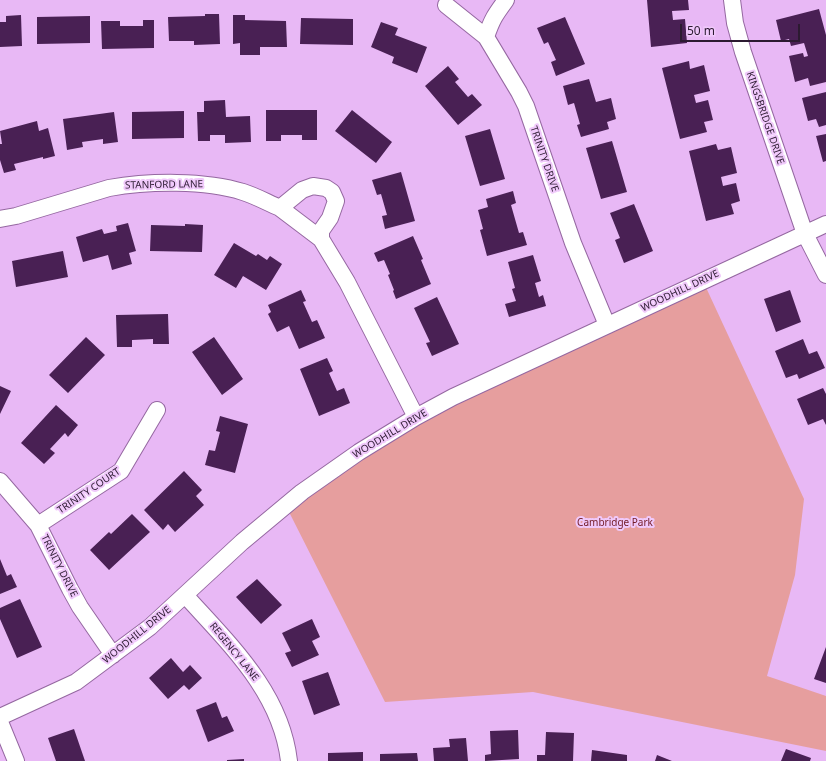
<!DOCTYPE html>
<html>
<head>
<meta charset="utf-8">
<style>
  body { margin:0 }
  #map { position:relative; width:826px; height:761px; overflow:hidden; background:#e8b8f5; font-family:"Noto Sans",sans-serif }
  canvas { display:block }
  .scale { position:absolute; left:680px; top:24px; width:120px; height:18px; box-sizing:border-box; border:2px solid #2c1a31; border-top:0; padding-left:5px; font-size:12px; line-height:14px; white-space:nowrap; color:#2c1a31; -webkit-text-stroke:3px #f0c9fb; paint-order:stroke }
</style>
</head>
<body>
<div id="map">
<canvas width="826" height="761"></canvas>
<div class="scale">50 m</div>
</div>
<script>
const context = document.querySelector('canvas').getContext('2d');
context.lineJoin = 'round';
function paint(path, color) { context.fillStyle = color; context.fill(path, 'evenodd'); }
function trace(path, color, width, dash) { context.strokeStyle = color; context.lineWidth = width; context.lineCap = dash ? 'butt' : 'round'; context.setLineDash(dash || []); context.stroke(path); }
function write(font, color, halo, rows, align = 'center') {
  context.font = font + ' "Noto Sans",sans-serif'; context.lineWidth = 4; context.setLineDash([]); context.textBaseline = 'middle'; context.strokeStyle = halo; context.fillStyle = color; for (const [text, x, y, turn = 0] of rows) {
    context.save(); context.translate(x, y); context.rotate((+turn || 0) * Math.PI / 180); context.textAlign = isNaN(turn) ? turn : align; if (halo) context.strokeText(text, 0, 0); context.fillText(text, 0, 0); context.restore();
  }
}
paint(new Path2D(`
  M703,281L804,499L795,575L767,676L826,696V751L533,692L385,702L286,506L359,452Z`), '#e69e9e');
paint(new Path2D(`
  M647,0H688L689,10L672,11L673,20L685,19L687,43L651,47Z
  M819,9L826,35V82L810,86L808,78L795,82L789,56L803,53L804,57L808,56L804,43L791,46L789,39L781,41L776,20Z
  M205,14H219L220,44L194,45V41H169L168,17L205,16Z
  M21,15L22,46L0,47V22H6V16Z
  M233,15H245V20L286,21L287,47H260V55H240V43L233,44Z
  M90,16V43L37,44V17Z
  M565,17L585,64L556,76L551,62L556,60L548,42L544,44L537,28Z
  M301,18L353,19V45L300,44Z
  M143,20H154V48L102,49L101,21H120V26H143Z
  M381,22L398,28L395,35L427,47L417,73L392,63L394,57L371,47Z
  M689,61L690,69L704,65L710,91L694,95L696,103L708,100L713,120L704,122L707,132L680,139L662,68Z
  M448,66L459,79L455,82L468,97L472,94L482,105L458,125L425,86Z
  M589,79L596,102L611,98L616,119L607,122L609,129L581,137L577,125L580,124L574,103L568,105L563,86Z
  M826,92V125L819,127L816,119L808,121L802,98Z
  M225,100L226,117L250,116L251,142L225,143V135H210V141H198L197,112H204V101Z
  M266,110H317V140H302V135H281V141H266Z
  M352,110L392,142L376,163L335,131Z
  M184,111V138L132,139V112Z
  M114,112L118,142L103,144V139L82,142L83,147L67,150L63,119Z
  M37,121L39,131L48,128L55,156L43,159V157L14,164L16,170L4,173L0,160V144H2L0,131Z
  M490,129L505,179L480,186L465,136Z
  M826,134V161L823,162L816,136Z
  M612,141L627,192L601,199L586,148Z
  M716,144L718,150L731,147L737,173L721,177L723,186L736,183L740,201L731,204L734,214L706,221L689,151Z
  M401,172L415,221L385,229L382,216L387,215L381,194L377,195L372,180Z
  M513,191L516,203L511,205L519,233L523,232L527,245L487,256L480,230L483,229L478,210L488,207L486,199Z
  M634,204L653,251L624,263L615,240L620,238L610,213Z
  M128,223L136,251L129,253L132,264L112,270L108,255L83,262L76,237L102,229L104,234L117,231L116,226Z
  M185,224L203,225L202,252L150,251L151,225L185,226Z
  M413,236L423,259L421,260L431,284L396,299L393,291L394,290L388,275L390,274L384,260L378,262L374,253Z
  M234,243L256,256L258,254L267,260L270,256L282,264L266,290L243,276L236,288L214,275Z
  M63,251L68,277L16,287L12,261Z
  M533,255L541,281L535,283L539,297L543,295L546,306L509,317L505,304L516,301L512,289L515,288L508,262Z
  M301,290L306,301L303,302L312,322L317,320L325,338L299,349L289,326L277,332L268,314L271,312L268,305Z
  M790,290L801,322L776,332L764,299Z
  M437,297L459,344L432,356L426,343L430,342L414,308Z
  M168,314L169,344H153V339L132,340V347H117L116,315Z
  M86,337L105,355L68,393L49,375Z
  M214,337L243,379L222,395L192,352Z
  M803,339L809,354L817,351L825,368L799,379L797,374L786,378L775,351Z
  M327,358L333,371L329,373L337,391L344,388L350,403L319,416L300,369Z
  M0,386L11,391L0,414Z
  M823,388L826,394V425L823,419L808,425L797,399Z
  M56,405L78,425L68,437L65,433L50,449L55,453L44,464L21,443Z
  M220,416L248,424L235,473L205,465L209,450L215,451L220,432L216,431Z
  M184,471L202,490L196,496L204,505L175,532L168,524L163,530L144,510Z
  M132,514L150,532L109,570L90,550L109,532L111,534Z
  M0,559L7,576L11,574L17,587L0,594Z
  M257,579L282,605L261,624L236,597Z
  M20,599L42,647L17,658L0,619V608Z
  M312,619L320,637L312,641L319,655L292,667L285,653L291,651L282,633Z
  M826,647V683L814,679Z
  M171,658L183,672L190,665L202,678L189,690L184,685L168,699L149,678Z
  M328,672L340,705L314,715L302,681Z
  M216,702L222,718L227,716L234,731L208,742L196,710Z
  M74,729L85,761H56L48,738Z
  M518,730L519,759L485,761V755L491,754L490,731Z
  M546,732L574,733L573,761H537V755H545Z
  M466,738L468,761H434L433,748L450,747L449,739Z
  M786,749L811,758L810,761H781Z
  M592,750L627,755V761H591Z
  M363,752V761H328V753Z
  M417,753L418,761H380V754Z
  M657,755L672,761H655Z
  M244,759V761H227V760Z`), '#492054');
const minor = new Path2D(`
  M506,0C495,15 492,19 486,37L519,92L526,106L573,243L607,325
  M732,0L735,23L743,52L805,234L826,275
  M446,5L486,37
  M280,208L321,239
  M0,219L16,216L109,188C149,181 205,180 243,192C256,196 268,203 280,208L302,190L313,186L326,188L332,192L336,201L330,218L321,231V239L347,282L416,417
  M0,481L38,525L70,589L80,607L113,655
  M38,525L121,471L157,410
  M185,595C229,644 281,692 289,761
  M0,717L76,682L150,627L242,542L302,492L359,452L416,417L453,397L826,224
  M0,722L16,761`);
trace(minor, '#9568a1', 18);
trace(minor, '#fff', 16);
write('10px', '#2c1a31', '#f0c9fb', [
  ["KINGSBRIDGE DRIVE",765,118,71],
  ["TRINITY DRIVE",544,159,71],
  ["STANFORD LANE",164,185,-1],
  ["WOODHILL DRIVE",680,291,-25],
  ["WOODHILL DRIVE",390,434,-31],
  ["TRINITY COURT",89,491,-34],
  ["TRINITY DRIVE",59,566,63],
  ["WOODHILL DRIVE",137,635,-39],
  ["REGENCY LANE",234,652,51]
]);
write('10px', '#711924', '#f0c9fb', [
  ["Cambridge Park",615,523]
]);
</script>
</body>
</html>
